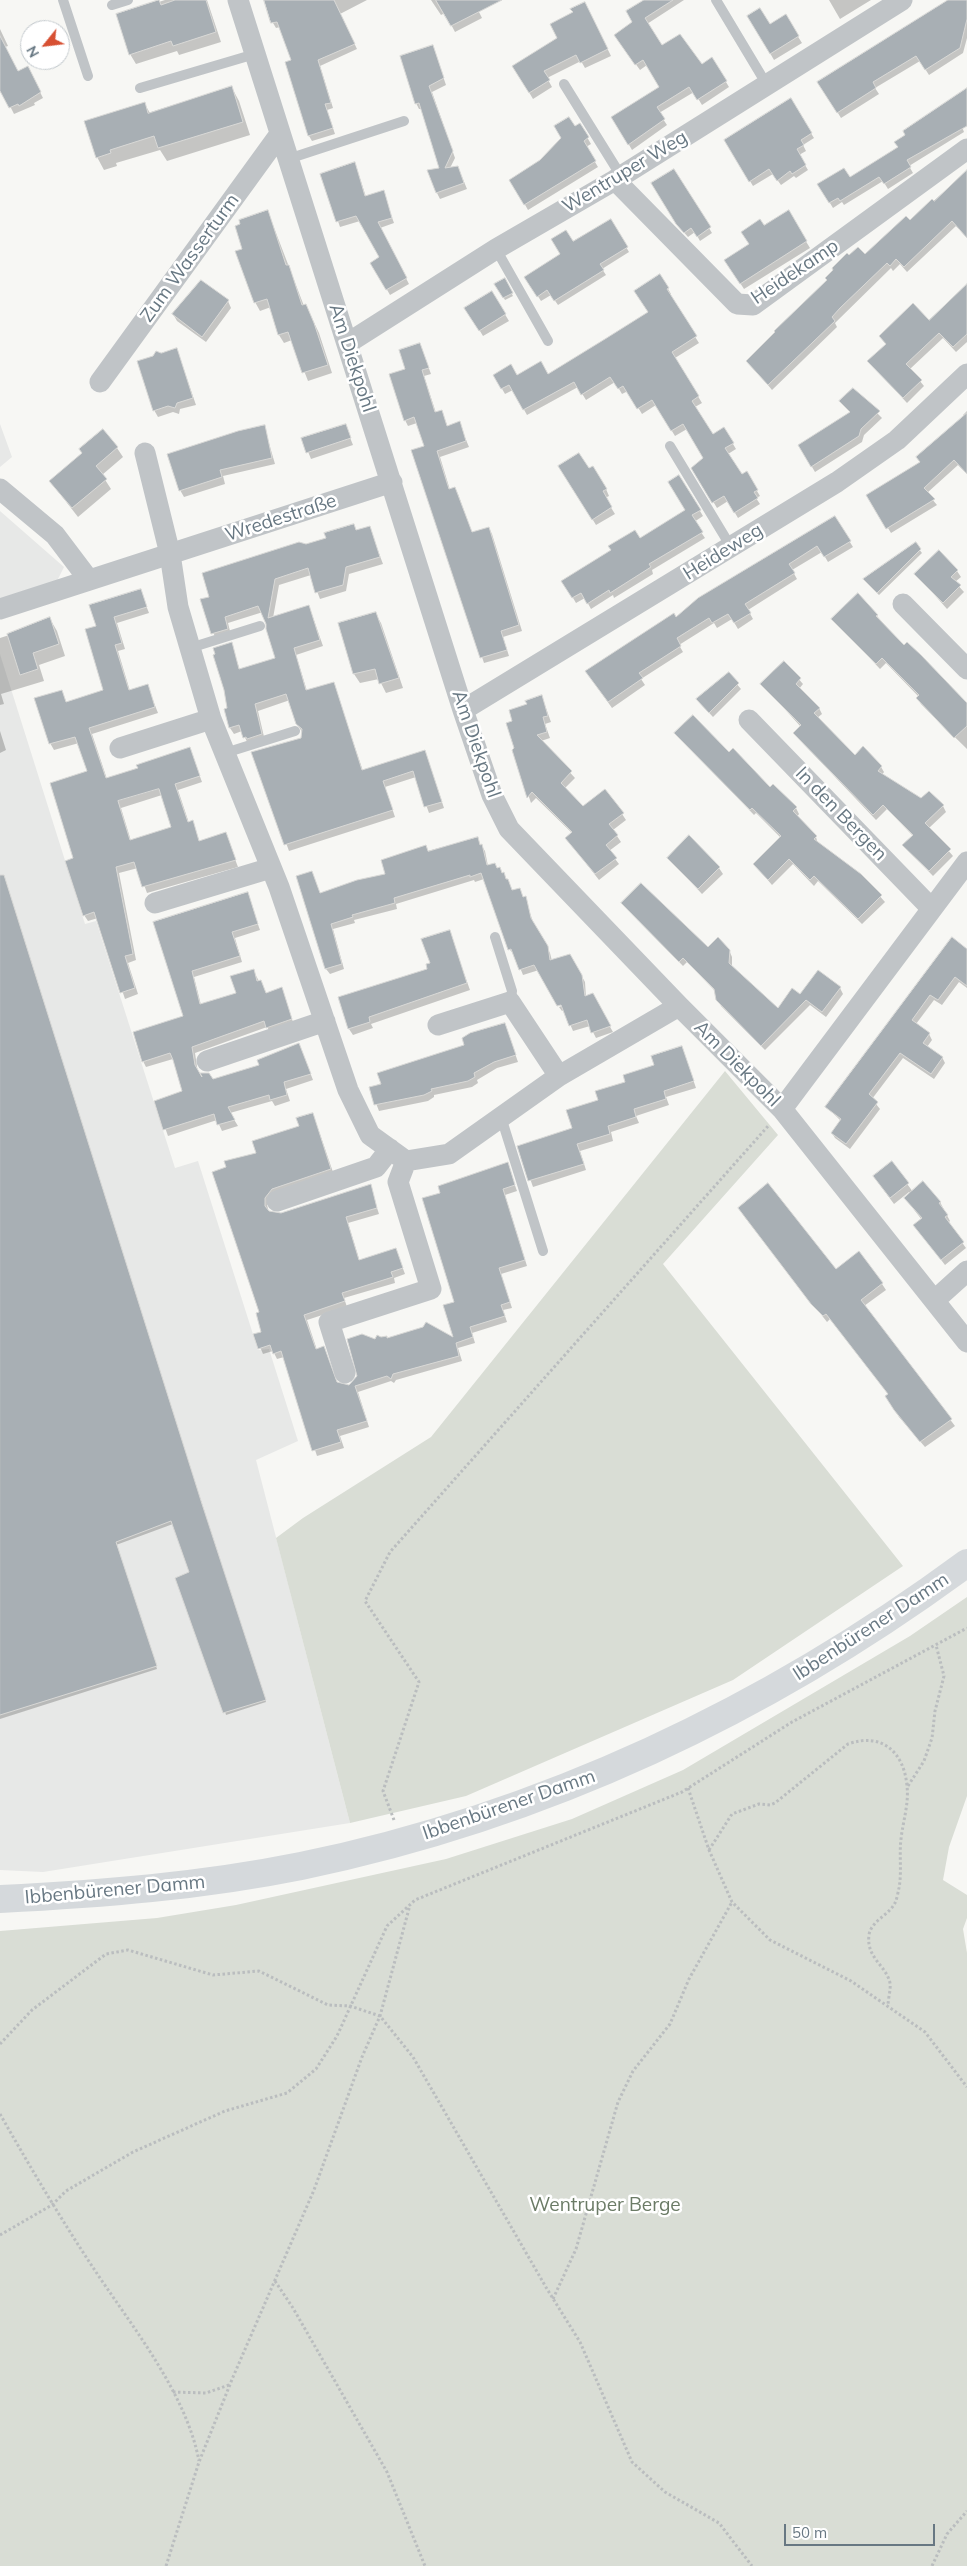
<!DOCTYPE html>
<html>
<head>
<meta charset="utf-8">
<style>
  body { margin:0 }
  #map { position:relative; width:967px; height:2566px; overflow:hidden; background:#f7f7f4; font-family:Mulish,sans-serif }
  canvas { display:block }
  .north { position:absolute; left:20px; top:20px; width:50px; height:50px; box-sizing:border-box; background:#fff; border:1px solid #c3c9cd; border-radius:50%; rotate:241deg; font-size:14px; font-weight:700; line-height:20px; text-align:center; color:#687883 }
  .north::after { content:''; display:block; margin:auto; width:18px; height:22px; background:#d75033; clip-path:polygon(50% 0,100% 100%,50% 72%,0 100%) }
  .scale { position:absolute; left:784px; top:2524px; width:151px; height:22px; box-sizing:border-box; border:2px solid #687883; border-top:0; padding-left:6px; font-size:15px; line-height:18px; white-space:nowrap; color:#687883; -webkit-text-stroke:4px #fff; paint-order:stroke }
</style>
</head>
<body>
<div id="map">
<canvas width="967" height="2566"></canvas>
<div class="north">N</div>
<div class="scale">50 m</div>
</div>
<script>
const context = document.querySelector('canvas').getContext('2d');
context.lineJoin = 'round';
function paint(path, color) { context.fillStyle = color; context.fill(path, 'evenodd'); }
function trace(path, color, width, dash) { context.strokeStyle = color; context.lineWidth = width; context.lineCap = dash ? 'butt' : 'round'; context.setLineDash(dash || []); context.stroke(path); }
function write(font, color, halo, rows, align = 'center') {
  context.font = font + ' Mulish,sans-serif'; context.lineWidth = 5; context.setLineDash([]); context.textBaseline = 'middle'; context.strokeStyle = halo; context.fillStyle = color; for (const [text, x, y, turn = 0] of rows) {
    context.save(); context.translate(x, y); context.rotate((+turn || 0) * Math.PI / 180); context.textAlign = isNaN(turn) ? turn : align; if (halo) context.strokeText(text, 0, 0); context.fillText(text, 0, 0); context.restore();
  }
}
paint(new Path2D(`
  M0,424L12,457L0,467Z
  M0,511L64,567L55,585L0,602Z
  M0,654L85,924L96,921L175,1168L198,1161L258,1350L269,1349L298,1441L256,1460L350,1823L43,1872L0,1870Z`), '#e7e8e7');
paint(new Path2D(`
  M725,1071L778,1135L663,1264L903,1566L733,1680L466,1796L350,1823L276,1538L303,1518L431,1437Z
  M967,1597V1796L949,1847L943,1880L967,1895V1918L963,1929L967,1953V2566H0V1931L157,1918L236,1905L446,1859L572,1819L683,1770L910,1636Z`), '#d9ddd5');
paint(new Path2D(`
  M165,0H207L221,42L179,55L177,51L136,64L130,54L118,15Z
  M266,0H367L340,14L357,49L320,66L333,108L327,110L335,134L312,141L309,136L287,63L293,61L280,27L276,28L273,23Z
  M431,0H473L482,18L455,32L445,13L441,15Z
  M646,0H684L647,24L661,47L702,65L712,59L729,87L702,105L694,92L659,113L667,125L632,150L613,117L660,87L647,65L640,70L619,41L634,22Z
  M829,0H871L840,19Z
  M951,0H967V38L963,53L929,75L920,61L875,88L879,94L841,118L819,82Z
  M588,9L611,56L585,68L581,61L547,78L552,87L533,99L514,67L559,39Z
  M785,16L802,43L774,60L749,17L770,26Z
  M0,29L8,46L5,47L18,72L31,74L43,98L34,103L35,105L14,114L0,86Z
  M433,47L446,85L432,92L455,158L450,168L458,167L467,189L440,199L437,193L441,169L422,109H419L416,103Z
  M232,88L239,101L250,135L167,161L160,150L116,163L117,166L104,170L97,157L144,103L150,113Z
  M967,90V124L962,127L964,132L909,166L913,173L888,189L883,181L844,205L842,202L833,208L819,185L849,178L899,148L907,136Z
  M790,100L814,138L803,145L806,151L799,155L808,170L796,178L794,176L781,185L773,174L753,186L725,140Z
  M580,125L591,144L586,147L598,167L528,210L511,180L541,161Z
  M357,169L366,197L383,192L394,223L380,228L409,284L390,295L372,263L381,258L360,221L340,227L322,174Z
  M674,171L712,233L700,241L695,232L688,237L681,229L652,184Z
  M962,176L967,181V238L956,226L907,272L900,264L893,271L891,268L835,323L837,327L772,390L748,361L849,257L865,256L910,222Z
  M268,212L304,306L310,314L319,333L332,373L308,381L292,340L284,343L279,335L271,307L260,311L255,302L244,249Z
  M788,212L810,248L744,289L729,266L764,227Z
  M611,221L629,252L602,269L606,275L558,305L551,295L541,301L526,278L562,255L573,243Z
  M660,275L671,294L669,296L699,343L675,358L702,403L695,407L713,435L724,429L736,449L728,454L741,476L746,473L760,496L756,498L760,504L738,518L728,501L717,508L693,468L705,458L687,429L675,436L656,405L642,414L628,391L622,394L615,382L586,400L578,387L527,415L513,390L505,394L494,375H548L649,313Z
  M504,280L513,296L505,300L496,284Z
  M967,286V342L956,352L943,338L910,369L924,386L907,403L869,362L886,345L880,336L929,322Z
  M492,293L509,321L483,336L466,308Z
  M186,298L228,301L231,308L206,342L177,321L173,314Z
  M420,344L431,374L424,376L436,413L441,411L448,427L459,423L469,447L440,457L450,490L455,488L458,494L472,533L489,528L492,534L522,631L503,637L509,656L484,663L413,451L426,447L417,423L408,426L405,420L407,370Z
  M177,350L196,405L180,409L179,414L173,412L158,417L154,410L161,355Z
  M853,389L882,418L864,435L862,442L815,472L799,445L851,413L841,401Z
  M967,411V474L958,465L927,493L937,505L891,533L868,495L921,463L964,418L963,415Z
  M345,425L353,445L311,459L303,439Z
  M264,426L275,464L223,476L225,484L184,497L180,490Z
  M117,448L123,457L102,475L111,489L78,517L50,481Z
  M560,466L606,489L609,496L605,498L615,514L596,525Z
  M679,476L703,516L694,522L705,538L652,570L653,574L614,598L613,595L591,609L585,598L576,603L563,581L640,539L686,510Z
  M835,518L853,547L828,562L822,552L792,570L797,579L748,610L753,619L738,629L732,619L717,628L714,623L679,645L683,652L641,679L645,685L612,708L590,677L676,619Z
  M369,527L383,564L349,574L346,591L320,599L311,575L279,585L273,618L309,606L323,646L296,655L307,691L333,683L363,771L425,751L444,808L429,813L416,777L385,787L395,817L289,851L253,753L302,739V732L297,724L290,700L258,711L265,741L248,744L242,731L234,734L230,728L229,709L231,644L240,670L277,658L268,623L263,612L228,623L231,635L216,640L202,600L306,546Z
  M915,544L922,553L879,595L866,582Z
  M957,571L961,577L955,582L964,592L947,609L916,574Z
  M140,590L149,613L117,623L125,649L118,651L130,691L147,685L158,713L92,734L107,779L190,749L202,782L178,790L189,823L192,822L200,842L225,833L238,867L147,893L138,868L119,873L136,960L128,963L138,994L125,999L98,918L88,921L84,915L75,859L88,772L79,743L54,750L50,743L61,691L67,703L104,691L97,627ZM162,795L173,828L131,841L121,808Z
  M375,613L381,623L403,688L386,693L379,679L360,683L354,674Z
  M877,616L904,647L967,704V749L921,704L918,698L919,697L886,663L880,669L833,619Z
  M50,619L57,631L65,656L39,665L44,681L1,694L4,704L0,705V638L31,628Z
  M784,662L803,684L799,689L819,708L822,714L817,718L855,756L881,767L884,772L882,775L922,800L943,806L946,812L929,828L953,856L933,876L903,845L913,836L887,809L876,820L798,738L795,733L801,727L762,684Z
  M728,674L741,689L713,717L697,700Z
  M542,697L551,722L545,724L550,738L541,741L575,778L565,788L583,808L622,814L626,820L613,830L621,842L609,851L619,864L599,880L571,844L573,834L536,798L531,803L513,750L516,749L514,721L528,705Z
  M0,731L6,750L0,753Z
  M676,734L729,754L770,789L773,786L796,808L799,814L797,817L816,837L818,844L861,875L885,902L862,924L818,881L814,886L793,864L772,885L754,864L781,838L756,813L754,815Z
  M477,839L485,851L488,866L504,874L513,891L525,898L534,925L550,953L552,961L570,955L585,982L586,997L592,995L613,1032L596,1038L590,1026L573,1031L564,1010L562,1011L559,1007L568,1004L539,970L523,975L515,955L510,950L484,879L475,882L474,880L396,904L397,909L354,920L355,923L333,929L344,969L330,974L326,969L312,872L320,894L386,875L426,847L429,852Z
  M668,858L719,868L723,874L702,894Z
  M0,878L266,1702L226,1715L191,1573L173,1524L116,1545L157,1669L0,1719Z
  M247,894L260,930L235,938L242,962L194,977L201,1005L237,994L253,970L266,994L282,989L294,1025L271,1033L267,1027L195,1053L198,1073L203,1082L212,1081L261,1066L299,1044L313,1080L286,1089L290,1101L275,1106L272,1101L230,1113L238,1126L222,1131L217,1120L168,1136L156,1102L183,1092L173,1059L146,1067L143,1061L184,1017L155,923Z
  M622,903L708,949L729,950L732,957V967L778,1010L800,996L840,988L843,994L826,1017L810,1005L765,1050L721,1006L716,992L687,962L683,966Z
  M449,932L470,990L371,1024L373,1028L353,1035L349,1029L429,969Z
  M967,950V988L959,982L942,1005L934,1000L916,1024L929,1034L932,1040L927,1047L942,1057L945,1063L934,1079L903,1058L872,1099L880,1109L850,1149L835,1138L832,1133L841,1121L827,1107Z
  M505,1025L518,1062L497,1068L477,1080L478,1083L472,1087L434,1095V1097L428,1101L379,1111L370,1088L465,1046Z
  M682,1047L696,1088L666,1097L669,1105L636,1116L639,1123L611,1132L613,1141L580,1151L586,1170L533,1187L519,1147L574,1129L599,1101Z
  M313,1114L334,1175L276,1195L267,1205L269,1212L281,1214L370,1186L379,1214L348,1223L360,1262L396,1250L405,1274L394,1278L395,1283L344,1298L347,1307L307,1320L317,1350L335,1380L342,1387L355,1383L376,1341L455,1340L456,1302L442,1193L507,1163L517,1191L505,1195L527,1266L501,1274L512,1308L503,1310L507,1322L472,1333L475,1343L458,1348L462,1361L396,1380L394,1383L391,1381L358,1392L369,1427L340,1436L344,1448L317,1456L284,1357L277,1359L273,1351L263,1354L255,1335L263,1332L260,1313L228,1168L258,1154L300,1127Z
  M892,1163L913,1192L940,1202L950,1221L948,1223L966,1248L945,1265L915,1226L922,1220L905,1198L910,1194L909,1192L894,1204L874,1177Z
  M743,1215L835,1271L882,1284L886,1290L864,1306L955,1426L925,1447L899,1417L886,1397L889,1395L830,1319L827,1322Z`), '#0003');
const building = new Path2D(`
  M159,0L161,5L175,0H206L216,32L173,46L171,41L129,55L116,14Z
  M264,0H334L355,44L318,60L331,103L325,104L333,128L308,136L285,62L291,60L277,22L271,23Z
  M436,0H502L451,26Z
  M644,0H673L645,18L662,45L680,34L702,64L712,57L727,81L697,100L689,87L657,107L665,119L628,145L611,117L659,87L643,60L635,65L614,35L632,22L626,11Z
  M948,0H967V19L960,48L925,70L916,56L873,82L876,88L837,113L817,82Z
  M585,2L608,49L580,63L576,55L544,71L550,80L529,93L512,66L557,38L550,24L573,12L570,9Z
  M760,8L770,24L786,14L799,36L770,54L747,16Z
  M0,36L18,71L28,66L41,92L19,106L18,104L9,108L0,91Z
  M433,45L444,78L429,86L453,151L445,168L458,166L464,183L436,193L427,170L439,168L419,103L415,104L400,56Z
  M232,86L243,122L158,148L154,136L110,150L111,153L96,158L84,121L145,102L148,113Z
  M967,88V126L907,160L911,167L884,184L879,177L840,201L838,198L829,203L817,184L844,168L850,177L898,147L894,142L905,135L903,131Z
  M791,98L812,133L801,140L804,145L797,149L806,165L792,174L790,171L777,181L769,169L749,182L724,140Z
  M569,117L575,126L580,123L589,137L584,141L596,161L524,205L509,180L540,160L561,138L554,126Z
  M355,162L365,196L384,190L392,218L378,222L407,278L386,290L370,263L379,257L356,216L336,222L320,174Z
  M674,169L711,227L697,237L691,228L684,233L676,224L651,183Z
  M967,170V238L952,221L904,267L896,259L890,266L887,263L840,308L832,317L835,321L768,385L746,361L775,332L774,331L827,280L825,278L833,270L832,268L847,253L849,255L858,247L865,254L906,216L910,220L932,199L934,201Z
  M268,210L286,265H289L302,305L306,304L314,323L328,365L302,373L288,332L278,335L267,299L254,303L235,251L242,249L235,226L240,224L239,220Z
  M789,210L807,241L740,284L724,260L749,244L741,232L760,219L764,225Z
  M611,219L628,247L600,264L604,270L554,301L547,290L537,297L524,277L560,254L551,239L566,230L573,241Z
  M660,274L669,288L667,289L697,336L672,352L699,396L692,401L713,434L724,427L734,443L725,448L742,474L747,471L758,490L754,492L758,498L734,513L724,496L712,503L691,468L703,458L683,424L671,431L652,400L637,409L623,386L618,389L610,377L581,395L574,382L523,410L509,385L501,389L493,375L511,364L517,375L541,361L548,374L605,339L648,312L634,291Z
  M505,278L513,293L503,298L494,284Z
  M201,280L229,300L202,337L172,314Z
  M967,284V334L953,347L939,333L906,364L922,380L903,398L867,361L886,344L879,336L913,303L929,320Z
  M492,291L506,314L479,331L464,308Z
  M420,343L429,368L422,370L435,412L442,410L447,426L460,421L466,441L437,451L449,489L455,487L472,532L489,527L519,625L501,631L507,650L480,658L411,450L424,446L414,417L404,421L389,374L405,369L399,350Z
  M177,348L193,398L177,403L175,408L168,406L153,411L137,361L153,356L156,351L161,353Z
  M853,388L880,411L861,429L859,436L811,467L798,445L850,412L839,401Z
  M967,413V474L954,460L924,488L935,499L886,529L866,495L920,462L916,457Z
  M346,424L351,438L306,453L301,438Z
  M265,425L272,458L220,470L222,477L179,491L167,454L238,431Z
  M103,429L118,447L96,466L107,479L72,508L49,481L82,453L79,449Z
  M579,453L589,468L593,466L607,489L603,491L612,507L592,520L558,466Z
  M679,475L701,510L692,515L703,532L649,564L651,567L610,593L609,590L587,604L581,593L572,598L561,581L611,550L608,546L635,530L640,538L685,510L668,482Z
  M835,516L851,541L824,557L817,546L789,564L795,573L745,604L751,613L734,623L728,614L712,623L709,618L677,638L681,646L639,673L643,678L608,702L585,671L674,613L676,617L698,598Z
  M354,524L356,530L370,526L380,557L346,567L343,585L315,593L308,568L275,579L268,618L309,605L320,640L294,648L306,690L334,682L362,770L425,750L442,802L424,807L413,771L383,781L393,810L284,845L251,752L301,738L302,729L296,724L286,694L255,704L262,734L247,739L246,737L243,738L239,725L229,728L224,709L227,708L224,690L213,655L215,654L213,648L232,642L239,669L275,658L266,629V624L258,606L225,617L228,629L211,634L200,599L209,597L202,573L299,542L306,544L326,538L324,533Z
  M916,542L921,549L877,593L863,579Z
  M939,550L958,570L951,577L961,585L943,603L914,574Z
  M141,589L147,607L114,617L122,643L115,645L129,690L148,684L155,707L89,728L106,778L138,768L136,765L190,747L200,776L175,784L188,822L193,820L199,841L226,832L236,860L142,887L134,862L116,867L133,954L125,956L135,988L120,993L94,912L83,916L65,861L73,858L50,783L87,771L75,737L49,744L34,698L62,690L66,702L103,690L85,629L96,626L89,605ZM159,789L171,827L130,840L118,801Z
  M858,593L878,615L876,616L904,645L907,642L921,655L967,703V726L954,738L916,698L919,695L882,658L876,664L831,619Z
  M376,612L399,678L379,684L375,669L353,674L338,623Z
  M50,617L59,644L33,653L38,669L20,675L7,634Z
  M784,661L801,678L796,684L820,708L814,713L855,755L863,746L882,766L878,771L921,798L929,791L944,805L925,823L951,849L929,871L902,845L913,835L883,805L873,815L793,733L801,725L760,684Z
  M729,672L739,683L709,713L696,699Z
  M542,695L548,716L543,717L547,732L537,735L572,771L561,783L583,806L605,789L624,813L609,824L618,835L606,845L617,858L595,874L565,838L572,832L532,792L527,798L512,750L514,748L506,723L512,721L509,710L527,704L525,701Z
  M693,715L729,752L733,748L770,787L773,784L797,807L793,811L817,836L814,839L861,874L882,895L858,919L814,876L810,880L789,859L768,880L753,864L781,836L752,808L750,810L674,733Z
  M689,835L720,867L698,889L667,858Z
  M478,837L480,845L482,844L487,865L495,863L497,868L500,867L502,873L504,872L506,879H508L512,890L520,888L523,897L526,896L531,918L548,946L550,960L570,954L582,975L585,996L593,993L611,1026L591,1033L587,1020L569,1026L561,1005L557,1006L534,965L519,970L511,949L508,950L481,873L470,877V875L394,898L395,903L352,915L353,917L331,924L342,964L325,969L296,876L312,871L320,893L357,880L385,874L381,860L426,845L428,851Z
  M0,875H4L202,1504L266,1700L223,1713L175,1578L189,1572L171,1521L116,1542L157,1666L0,1715Z
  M641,883L708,947L718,937L730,950L729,963L778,1008L792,988L800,994L818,970L841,987L822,1012L806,1000L761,1046L716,1000L714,989L683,958L679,962L621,903Z
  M248,892L258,924L232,932L240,956L192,971L200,1004L236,993L230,976L254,969L257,981L261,980L266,993L282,987L292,1019L266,1028L264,1021L192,1047L195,1065L202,1077L200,1073H209L213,1079L259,1065L257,1060L299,1043L311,1074L284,1082L287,1095L270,1100L269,1095L228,1107L235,1120L217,1125L214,1114L163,1130L154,1101L182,1091L173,1060L170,1053L142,1062L133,1032L183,1016L153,922Z
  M450,930L467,983L369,1017L370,1022L348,1029L338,997L427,969L426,964L430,963L421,939Z
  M952,937L967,949V986L955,977L938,1000L930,995L912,1020L930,1033L923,1043L943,1057L931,1074L900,1053L869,1094L878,1102L846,1144L831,1133L841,1119L825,1107Z
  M505,1023L516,1055L494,1062L474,1073L475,1077L468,1081L431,1089L432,1091L424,1095L374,1105L369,1087L381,1084L377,1073L464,1045L462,1038L470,1033Z
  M682,1046L694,1081L664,1091L666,1099L634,1109L636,1117L608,1126L610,1134L577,1144L584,1164L528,1181L517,1146L572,1128L566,1110L598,1100L595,1091L625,1082L623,1075L654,1065L651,1056Z
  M313,1113L331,1169L272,1189L265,1198V1206L269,1211L281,1213L371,1184L377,1208L346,1217L359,1260L396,1248L403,1268L391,1272L393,1277L342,1293L345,1301L304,1315L316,1349L324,1346L337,1382L349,1385L357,1376L347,1339L362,1334L375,1339L377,1335L381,1337L387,1336V1338L423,1327L426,1322L453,1337L443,1305L454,1302L422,1198L440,1193L438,1186L508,1162L515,1185L503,1189L525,1260L499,1268L510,1302L501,1305L505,1316L470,1327L473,1337L456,1343L459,1356L393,1374L391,1379L387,1376L355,1386L367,1421L337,1430L341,1442L312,1451L281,1351L273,1354L270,1345L258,1349L253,1334L261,1332L256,1313L259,1312L212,1172L226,1167L224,1161L256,1153L252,1141L299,1126L296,1118Z
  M892,1161L909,1183L890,1198L873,1176Z
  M923,1181L941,1202L939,1203L948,1215L945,1217L964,1242L941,1260L913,1225L922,1218L904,1198Z
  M768,1183L836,1269L859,1251L883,1283L861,1300L952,1419L920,1442L894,1410L885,1396L888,1394L826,1314L823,1316L811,1304L738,1208Z`);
paint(building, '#a8afb4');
trace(building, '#d8d8d6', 1);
trace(new Path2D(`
  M908,1786L924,1761L932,1738L935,1711L944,1676L936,1645
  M688,1788L709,1850L732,1902L770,1940L851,1981L925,2032L967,2087
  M394,1820L383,1791L419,1682L365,1601L390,1552L769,1125
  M709,1850L732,1814L759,1804L770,1805L775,1803L848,1744C882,1732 904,1752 907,1786C909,1804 903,1821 901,1839C899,1855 902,1872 899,1888C898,1892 897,1899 895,1903C889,1915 871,1921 869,1935C866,1958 886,1965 890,1983C891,1989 888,1999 888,2006
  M0,2044L32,2010L106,1954L128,1950L213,1975L259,1971L328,2005L350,2006L380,2016L413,2057L547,2289L580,2342L632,2462L665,2492L719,2523L752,2566
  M0,2114C29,2165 59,2216 92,2266C130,2324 186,2392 199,2461
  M0,2235L52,2205L66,2191L133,2152L225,2111L287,2093L316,2069L337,2036L387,1926L415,1900L682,1792L792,1722L967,1628
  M275,2281L293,2308L387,2472L425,2566
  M553,2299L576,2249L618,2102L633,2071L670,2024L689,1979L732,1902
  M173,2392L206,2393L229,2385
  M166,2566L199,2462L233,2377L314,2190L362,2057L380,2016L410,1905
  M932,2566L947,2534L967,2511`), '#babdbf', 3, [2.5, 2.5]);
trace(new Path2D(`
  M63,0L88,76
  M716,0L767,85
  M112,5L128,0
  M564,84L621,176
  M140,88L255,54
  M288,159L404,121
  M496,249L548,341
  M670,446L731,547
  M190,648L260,626
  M225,753L295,731
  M495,937L512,991L510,1002
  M501,1117L543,1251`), '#c0c4c7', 10);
trace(new Path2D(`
  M238,0L463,710L492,795L509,829L679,1006L782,1109L967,1342
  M615,180L737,304L753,305L967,149
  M348,343L496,249L615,180L902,0
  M100,382L280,134
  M145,453L170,554L178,607L211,719L279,887L348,1090L370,1135L406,1161L449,1154L559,1076L679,1006
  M0,489L55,535L89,580
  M903,604L967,669
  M0,609L392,482
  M463,710L837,482L897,440L967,374
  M749,720L932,909
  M120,748L211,719
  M155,903L271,868
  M438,1025L510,1002L559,1076
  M207,1061L325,1021
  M782,1109L967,862
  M277,1201L376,1167L390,1149
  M935,1300L967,1271
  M345,1373L329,1322L431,1289L398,1182L406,1161`), '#c0c4c7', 21);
trace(new Path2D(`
  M0,1899C101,1894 202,1886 301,1866C544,1816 768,1710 967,1563`), '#d5d9dc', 28);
write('19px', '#687883', '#fff', [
  ["Wentruper Weg",625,172,-31],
  ["Zum Wasserturm",190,258,-54],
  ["Heidekamp",795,272,-34],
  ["Am Diekpohl",352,358,72],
  ["Wredestraße",281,518,-18],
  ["Heideweg",723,552,-32],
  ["Am Diekpohl",476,744,71],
  ["In den Bergen",841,814,46],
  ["Am Diekpohl",737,1064,45],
  ["Ibbenbürener Damm",871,1627,-33],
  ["Ibbenbürener Damm",509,1805,-19],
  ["Ibbenbürener Damm",115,1890,-5]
]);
write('19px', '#6b7b66', '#fff', [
  ["Wentruper Berge",605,2205]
]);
</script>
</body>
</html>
